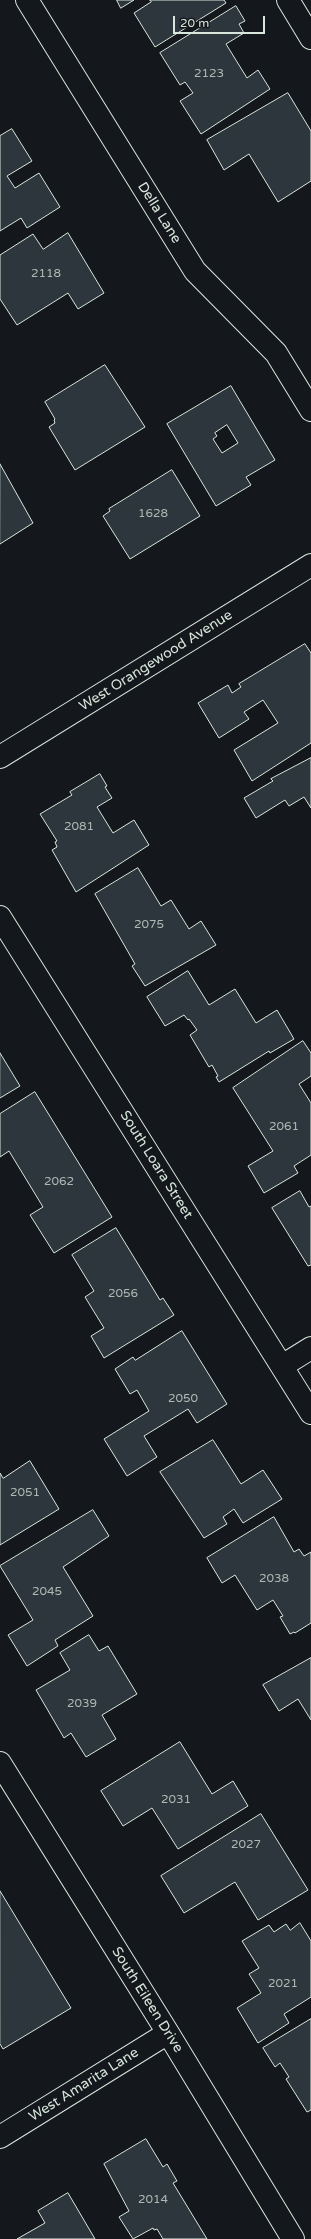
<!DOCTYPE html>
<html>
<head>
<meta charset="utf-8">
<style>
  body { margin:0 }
  #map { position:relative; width:311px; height:2239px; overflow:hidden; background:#14181c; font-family:"Varela Round",sans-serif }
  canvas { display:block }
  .scale { position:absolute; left:173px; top:16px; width:92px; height:18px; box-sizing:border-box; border:2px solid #d8e6dc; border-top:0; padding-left:5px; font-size:12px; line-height:14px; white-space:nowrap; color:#d8e6dc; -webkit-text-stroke:3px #14181c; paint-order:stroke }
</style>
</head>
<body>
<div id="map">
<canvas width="311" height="2239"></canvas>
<div class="scale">20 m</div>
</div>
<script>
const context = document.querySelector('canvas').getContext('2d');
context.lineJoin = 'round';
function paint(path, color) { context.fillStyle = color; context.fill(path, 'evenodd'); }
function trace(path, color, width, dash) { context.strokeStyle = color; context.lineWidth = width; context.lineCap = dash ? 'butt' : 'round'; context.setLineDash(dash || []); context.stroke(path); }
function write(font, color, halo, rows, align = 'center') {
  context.font = font + ' "Varela Round",sans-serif'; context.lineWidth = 3; context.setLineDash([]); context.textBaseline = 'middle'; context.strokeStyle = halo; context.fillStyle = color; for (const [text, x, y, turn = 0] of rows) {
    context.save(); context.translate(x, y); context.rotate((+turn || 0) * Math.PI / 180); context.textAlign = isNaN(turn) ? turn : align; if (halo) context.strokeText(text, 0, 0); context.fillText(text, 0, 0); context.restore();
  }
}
const building = new Path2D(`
  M117,0H134L121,8Z
  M150,0H224L226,3L155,47L134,13L151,2Z
  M236,6L245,21L239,24L244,33L226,44L247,78L258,70L270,89L201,134L180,101L193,93L185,82L180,85L160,53Z
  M288,93L311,131V181L278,202L249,154L224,170L207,140Z
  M12,129L32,161L7,176L15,188L39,173L60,207L27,228L21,218L0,231V136Z
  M68,233L104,293L78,309L68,293L17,325L0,299V255L33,234L43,249Z
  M105,365L145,427L75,470L49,427L55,423L54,420L55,419L45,402Z
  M231,386L275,460L246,477L251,485L216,506L167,424ZM227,425L238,443L222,453L213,439L217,436L215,433Z
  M0,464L33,523L0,544Z
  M172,470L200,516L130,559L103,516L110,511L109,509Z
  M305,644L311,653V743L252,781L234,750L278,723L263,700L244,712L249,719L219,738L198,703L228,685L232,693L241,687L239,684Z
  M311,758V808L304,797L289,806L285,800L256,818L244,798L273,781L271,779Z
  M100,774L107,786L105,787L112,798L97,807L113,833L134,820L149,845L76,892L52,850L57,847L55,842L57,841L40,814L72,795L70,792Z
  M138,868L161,906L171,900L189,929L201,921L216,945L145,986L132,966L135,964L95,894Z
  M188,971L209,1005L235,989L256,1023L277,1010L294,1039L270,1053L269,1051L219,1082L216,1077L218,1076L212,1065L209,1067L190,1035L197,1030L189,1019L188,1020L184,1015L165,1026L147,997Z
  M303,1041L311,1053V1076L299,1084L311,1103V1155L294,1166L298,1173L264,1193L248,1166L273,1151L233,1088Z
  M0,1053L20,1086L0,1098Z
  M35,1092L112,1217L54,1253L30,1215L43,1207L9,1151L0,1157V1114Z
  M300,1191L309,1207L311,1206V1265L308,1266L272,1208Z
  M116,1228L160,1300L163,1298L174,1315L104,1358L91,1336L104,1328L85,1297L94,1291L72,1255Z
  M182,1331L227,1404L197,1423L188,1409L144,1436L157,1457L127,1476L104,1439L149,1411L137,1390L130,1394L115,1369L133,1357L135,1360Z
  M213,1440L241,1484L263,1470L282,1499L243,1523L234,1509L223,1517L227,1524L204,1538L160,1472Z
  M30,1461L59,1509L0,1545V1473L3,1478Z
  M93,1510L109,1536L63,1567L93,1616L55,1640L58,1646L27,1666L8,1635L33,1620L0,1566Z
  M274,1517L294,1552L299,1549L304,1556L311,1552V1623L295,1633L294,1632L290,1634L280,1617L283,1616L273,1600L257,1610L235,1575L222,1583L207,1558Z
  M89,1635L99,1651L108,1646L137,1694L102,1715L116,1739L86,1757L71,1733L64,1738L36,1690L70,1670L60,1653Z
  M311,1658V1720L298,1699L279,1711L263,1685Z
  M180,1742L212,1794L233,1781L248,1806L178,1849L152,1808L123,1826L101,1791Z
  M261,1814L308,1890L258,1920L235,1882L184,1913L161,1876Z
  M0,1891L71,2008L3,2049L0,2044Z
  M300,1923L311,1941V1997L284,2014L289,2023L258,2043L237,2008L261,1993L249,1974L259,1968L242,1941L269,1925L274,1932L286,1924L290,1930Z
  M311,2019V2110L307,2112L286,2079L289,2077L280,2063L275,2067L263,2048Z
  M146,2139L163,2167L167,2164L177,2181L173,2183L207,2239H163L157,2229L154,2230L153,2228L133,2239L119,2217L129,2211L104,2164Z
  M68,2193L95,2239H17L45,2223L38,2211Z`);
paint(building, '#2c363c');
trace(building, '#d8e6dc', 1);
const minor = new Path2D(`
  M27,0L195,271L276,353L311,410
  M288,0L311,38
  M0,917L311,1413
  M282,1366L311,1348
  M0,1763L168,2033L293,2239
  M0,2137L168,2033`);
const major = new Path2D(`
  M0,757L311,565`);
trace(minor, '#d8e6dc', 24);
trace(major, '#d8e6dc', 24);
trace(minor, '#14181c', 22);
trace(major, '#14181c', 22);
write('12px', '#adbab4', null, [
  ["2123",209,74],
  ["2118",46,274],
  ["1628",153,514],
  ["2081",79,827],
  ["2075",149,925],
  ["2061",284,1127],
  ["2062",59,1182],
  ["2056",123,1294],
  ["2050",183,1399],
  ["2051",25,1493],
  ["2038",274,1579],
  ["2045",47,1592],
  ["2039",82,1704],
  ["2031",176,1800],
  ["2027",246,1845],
  ["2021",283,1984],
  ["2014",153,2200]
]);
write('14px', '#d8e6dc', '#14181c', [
  ["Della Lane",159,213,58],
  ["West Orangewood Avenue",156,661,-32],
  ["South Loara Street",156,1165,58],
  ["South Eileen Drive",147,2000,58],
  ["West Amarita Lane",84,2085,-32]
]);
</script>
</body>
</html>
